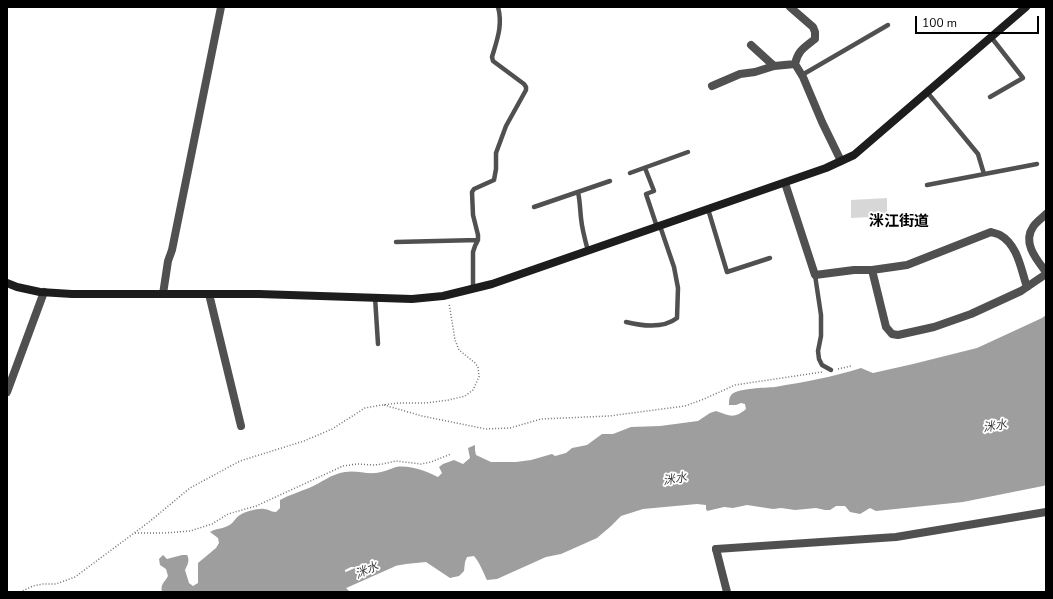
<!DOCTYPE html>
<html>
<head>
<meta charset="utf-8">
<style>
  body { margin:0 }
  #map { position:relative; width:1053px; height:599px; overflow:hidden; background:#fff; font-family:"Nunito Sans",sans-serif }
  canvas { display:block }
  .frame { position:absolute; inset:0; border:8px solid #000; pointer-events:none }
  .scale { position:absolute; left:915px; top:16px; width:124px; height:18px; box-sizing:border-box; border:2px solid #000; border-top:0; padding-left:5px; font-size:12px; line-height:14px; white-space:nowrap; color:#000; -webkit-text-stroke:3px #fff; paint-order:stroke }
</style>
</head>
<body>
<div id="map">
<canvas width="1053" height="599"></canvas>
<div class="frame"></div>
<div class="scale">100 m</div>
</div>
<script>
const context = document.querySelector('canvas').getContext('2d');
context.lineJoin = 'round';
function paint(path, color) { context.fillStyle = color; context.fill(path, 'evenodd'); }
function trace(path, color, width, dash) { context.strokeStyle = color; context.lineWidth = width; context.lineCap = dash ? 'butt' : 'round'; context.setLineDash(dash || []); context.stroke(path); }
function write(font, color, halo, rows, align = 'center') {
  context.font = font + ' "Nunito Sans","Noto Sans SC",sans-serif'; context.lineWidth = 3.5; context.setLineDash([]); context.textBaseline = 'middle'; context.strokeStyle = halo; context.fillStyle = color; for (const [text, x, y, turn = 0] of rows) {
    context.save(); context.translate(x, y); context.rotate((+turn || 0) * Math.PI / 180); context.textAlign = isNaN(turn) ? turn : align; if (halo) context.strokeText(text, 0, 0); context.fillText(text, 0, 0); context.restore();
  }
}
paint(new Path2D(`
  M887,198V216L851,218V200Z`), '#d7d7d7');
paint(new Path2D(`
  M1046,315V485L1043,486L963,502L876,511L870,508L860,514L850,512L845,506H836L830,510H825L816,508L795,510L781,508L773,509L747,505L733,508L724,507L707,511L706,509V505L697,504L643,509L621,516L610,527L597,538L561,554L546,557L497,579L487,580C483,572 480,563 474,556L467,557L465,562L464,571L459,576L450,578L426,562L406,564L383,568L351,567L345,570L346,578L342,584L350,592H162C160,584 165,582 168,576L166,569L160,565L159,559L163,555L167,559L182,555H187C190,560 188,564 185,570L189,583L193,586L198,583V563L216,548L219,543L218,538L210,532C216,528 225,529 231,524C234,522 236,517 240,515C244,512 259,508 264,509C269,509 270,512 276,512L280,508V500C289,495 299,492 309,488C321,483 331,474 345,472C355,470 365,474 376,473C383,472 390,469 396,467C411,465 425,471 438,477L442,473L439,467L443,464L454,460L463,464L470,458L468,448L475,445V450L476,455L491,462H516L531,460L552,454L555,456L566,453L572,448L587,445L602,434H613L631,427L660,426L698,421L710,413L716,411C730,416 734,419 746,409L745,404L741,403L736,405H729C729,401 729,397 732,394C740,388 764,388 775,387C804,382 833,377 861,368L868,371L873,373L913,364L977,348L1042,318Z`), '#9e9e9e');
trace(new Path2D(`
  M319,592L391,560`), '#9e9e9e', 15);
trace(new Path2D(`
  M838,369L851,366
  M384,405L422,416L486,429L510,428L541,419L609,416L685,406L704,399L735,385L822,372
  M135,533H164L190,531L212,524L228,514L256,506L343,466L357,464L374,465L383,464L396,461L421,464L431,462L451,454
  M20,592L33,586L43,584H56L75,577L149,522L190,488L240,461L304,441L332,429L365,408L382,405L398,403H425L449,400L465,396L473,390L479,377L478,367L475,363L459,350L455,340L449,303`), '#727272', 1.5, [1, 2]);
trace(new Path2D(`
  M802,75L888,25
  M927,92L978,154L984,174
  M990,97L1023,78L991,37
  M645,168L654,191L646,194L657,227
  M630,173L688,152
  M927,185L1037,164
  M578,192C580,201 580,209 581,218C582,229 585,240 588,251
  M534,207L610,181
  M708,209L727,272L770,258
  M396,242L478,240
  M815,275L821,315V336L818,351L819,359L822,365L831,370
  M473,289V252L475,246L478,240V235L473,215L472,192L474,189L494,180L496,169V153L506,126L526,90V87L524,84L493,61L492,57C497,40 503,25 498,7
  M375,297L378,344
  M626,322C642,326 663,329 677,318L678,288L674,267L660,226`), '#505050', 4.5);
trace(new Path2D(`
  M751,45L774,66
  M795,64L803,77L822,122L841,161
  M712,86L740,74L755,72L774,66L795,64C798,50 805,47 815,39V32L813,27L790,7
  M785,183L815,275L854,270H872L907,265L991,232C994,233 998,234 1000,235C1018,245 1021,270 1027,287
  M1046,214C1042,218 1036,222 1033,227C1022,243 1037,260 1046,272
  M872,270L886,327L892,334L898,335L934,327L971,314L1021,291L1046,274
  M163,294L168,261L172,250L221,7
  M209,294L241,426
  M7,392L44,292
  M716,549L896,537L1046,512`), '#505050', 8);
trace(new Path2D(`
  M716,549L727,592`), '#505050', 8);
trace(new Path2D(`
  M7,283L17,287L40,292L72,294H259L412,299L443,296L492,284L826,168L854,155L1026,7`), '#1d1d1d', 8);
write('italic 12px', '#3f3f3f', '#fff', [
  ["洣水",995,427,-9],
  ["洣水",675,480,-9],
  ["洣水",367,571,-24]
]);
write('bold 15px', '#000', '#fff', [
  ["洣江街道",899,222]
]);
</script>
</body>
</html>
